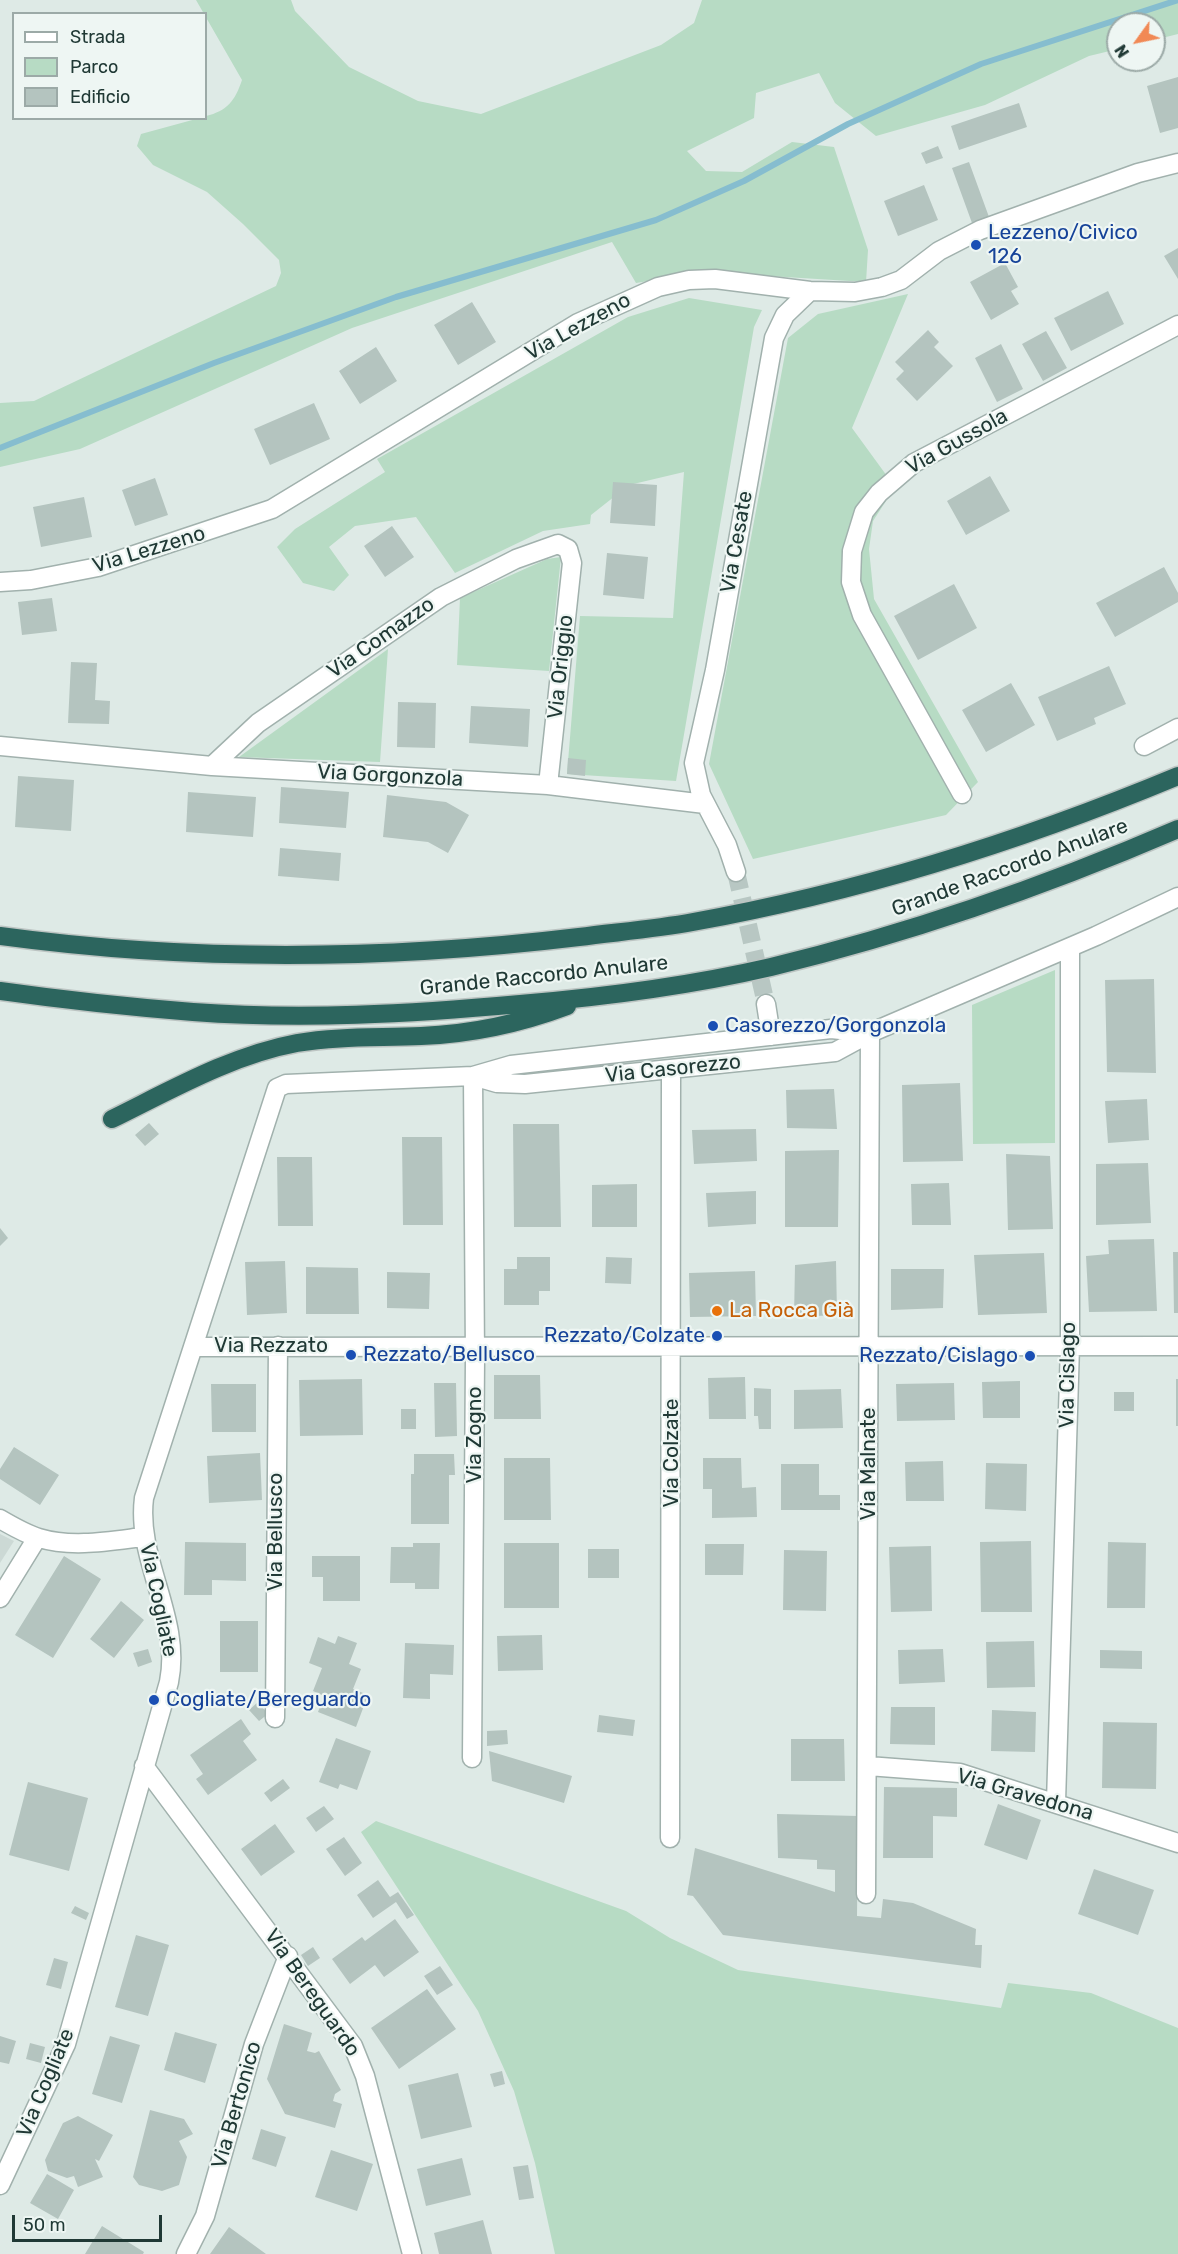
<!DOCTYPE html>
<html>
<head>
<meta charset="utf-8">
<style>
  body { margin:0 }
  #map { position:relative; width:1178px; height:2254px; overflow:hidden; background:#deeae6; font-family:Rubik,sans-serif }
  canvas { display:block }
  .legend { position:absolute; left:12px; top:12px; width:195px; height:108px; box-sizing:border-box; background:#eef6f3; border:2px solid #9caaa7; margin:0; padding:8px 10px; list-style:none; font-size:18px; color:#203935 }
  .legend li { display:flex; align-items:center; gap:12px; height:30px }
  .legend b { width:30px; border:2px solid #9caaa7 }
  .north { position:absolute; left:1106px; top:12px; width:60px; height:60px; box-sizing:border-box; background:#eef6f3; border:2px solid #9caaa7; border-radius:50%; rotate:237deg; font-size:16px; font-weight:700; line-height:24px; text-align:center; color:#203935 }
  .north::after { content:''; display:block; margin:auto; width:21px; height:27px; background:#f18955; clip-path:polygon(50% 0,100% 100%,50% 72%,0 100%) }
  .scale { position:absolute; left:12px; top:2215px; width:150px; height:27px; box-sizing:border-box; border:3px solid #203935; border-top:0; padding-left:8px; font-size:18px; line-height:21px; white-space:nowrap; color:#203935; -webkit-text-stroke:4px #eef6f3; paint-order:stroke }
</style>
</head>
<body>
<div id="map">
<canvas width="1178" height="2254"></canvas>
<ul class="legend">
<li><b style="height:8px;background:#fff"></b>Strada</li>
<li><b style="height:16px;background:#b7dbc4"></b>Parco</li>
<li><b style="height:16px;background:#b4c4bf"></b>Edificio</li>
</ul>
<div class="north">N</div>
<div class="scale">50 m</div>
</div>
<script>
const context = document.querySelector('canvas').getContext('2d');
context.lineJoin = 'round';
function paint(path, color) { context.fillStyle = color; context.fill(path, 'evenodd'); }
function trace(path, color, width, dash) { context.strokeStyle = color; context.lineWidth = width; context.lineCap = dash ? 'butt' : 'round'; context.setLineDash(dash || []); context.stroke(path); }
function write(font, color, halo, rows, align = 'center') {
  context.font = font + ' Rubik,sans-serif'; context.lineWidth = 4.5; context.setLineDash([]); context.textBaseline = 'middle'; context.strokeStyle = halo; context.fillStyle = color; for (const [text, x, y, turn = 0] of rows) {
    context.save(); context.translate(x, y); context.rotate((+turn || 0) * Math.PI / 180); context.textAlign = isNaN(turn) ? turn : align; if (halo) context.strokeText(text, 0, 0); context.fillText(text, 0, 0); context.restore();
  }
}
paint(new Path2D(`
  M0,1534L14,1541L0,1563Z`), '#ccd9d5');
paint(new Path2D(`
  M196,0H291L295,11L349,67L418,101L481,114L661,45L694,23L702,0H1178V34L1154,40V24H1118V49L1089,56L985,105L876,136L835,103L819,73L756,93L754,118L687,151L706,171L742,172L792,142L834,147L868,250L866,282L704,272L636,283L612,242L352,328L80,449L0,467V403L34,401L276,286L281,273L279,260L243,224L207,192L153,165L137,146L141,134L196,119L206,118V116C227,111 235,101 242,80Z
  M908,294L852,428L895,487L873,521L869,549L874,599L978,782L946,815L753,859L709,764L788,338L818,314Z
  M689,298L762,310L754,327L676,781L567,774L580,616L673,618L684,472L629,485L591,515L590,524L543,531L455,573L416,517L355,526L329,547L349,575L334,591L303,583L277,547L295,529L385,472L377,459L628,317Z
  M561,557L549,671L457,665L460,598L547,559Z
  M388,649L380,762L239,757Z
  M1055,970V1143L973,1144L972,1005Z
  M376,1821L626,1911L670,1938L738,1970L1001,2008L1008,1983L1091,1993L1178,2028V2254H555L535,2163L514,2091L478,2011L361,1832Z`), '#b7dbc4');
trace(new Path2D(`
  M0,448L214,363L396,297L656,220L744,181L848,124L981,64L1178,0`), '#86bdcf', 6);
paint(new Path2D(`
  M1178,77V128L1160,133L1147,86Z
  M1019,103L1027,127L959,150L951,126Z
  M938,146L943,158L926,164L921,153Z
  M969,162L989,217L972,223L952,168Z
  M924,185L938,220L898,236L884,201Z
  M1178,248V279L1164,256Z
  M1005,263L1018,287L1011,291L1019,304L991,320L970,282Z
  M1108,291L1124,324L1071,351L1054,318Z
  M472,302L496,342L458,365L434,325Z
  M928,330L939,342L934,347L953,366L917,401L896,379L904,371L895,362Z
  M1046,331L1067,368L1043,381L1022,344Z
  M1001,344L1023,389L997,402L975,358Z
  M376,347L397,381L360,404L339,371Z
  M314,403L330,439L270,465L254,429Z
  M990,476L1010,511L966,535L947,501Z
  M155,478L168,515L135,526L122,490Z
  M613,482L657,485L655,526L610,523Z
  M84,497L92,537L41,547L33,507Z
  M392,526L414,557L385,577L364,546Z
  M607,553L648,557L644,599L603,595Z
  M1164,567L1178,593V602L1115,637L1096,603Z
  M954,584L977,628L918,660L894,616Z
  M52,598L57,631L22,635L18,602Z
  M71,662L97,663L95,700L110,701L109,724L68,723Z
  M1109,666L1126,704L1094,718L1096,724L1057,741L1038,697Z
  M1011,683L1035,725L986,752L962,710Z
  M398,702L436,703L435,748L397,747Z
  M471,706L530,709L528,747L469,743Z
  M568,758L586,760L585,776L567,774Z
  M18,776L74,780L71,831L15,827Z
  M281,787L349,792L346,828L279,823Z
  M188,792L256,797L253,837L186,832Z
  M387,795L446,802L469,815L448,853L428,842L383,837Z
  M280,848L341,853L339,881L278,876Z
  M1154,979L1156,1073L1107,1072L1105,980Z
  M960,1083L963,1161L903,1162L902,1085Z
  M834,1089L837,1129L787,1128L786,1090Z
  M1147,1099L1149,1140L1108,1143L1105,1101Z
  M149,1123L159,1134L145,1146L135,1135Z
  M513,1124H559L561,1227H514Z
  M756,1129L757,1161L694,1164L692,1130Z
  M402,1137H442L443,1225H403Z
  M839,1150L838,1227H785V1151Z
  M1006,1154L1050,1156L1053,1229L1008,1230Z
  M277,1157H312L313,1226H278Z
  M1148,1163L1151,1223L1096,1225V1164Z
  M949,1183L951,1225H912L911,1184Z
  M637,1184V1227H592V1185Z
  M756,1191V1224L708,1227L706,1193Z
  M0,1228L8,1238L0,1246Z
  M1154,1239L1157,1311L1089,1312L1086,1256L1109,1254L1108,1240Z
  M1173,1252H1178V1313H1174Z
  M1044,1253L1047,1313L978,1315L974,1255Z
  M517,1257H550V1291H539V1305H504V1269H517Z
  M606,1257L632,1258L631,1284L605,1283Z
  M285,1261L287,1313L247,1315L245,1262Z
  M836,1261L837,1315L794,1317L795,1265Z
  M306,1267L358,1268L359,1314H306Z
  M891,1269H944L943,1308L891,1310Z
  M755,1271L756,1316L690,1317L689,1273Z
  M387,1272L430,1273L429,1309L387,1308Z
  M494,1375H540L541,1419H494Z
  M745,1377L746,1419H709L708,1378Z
  M362,1379L363,1435L300,1436L299,1380Z
  M1176,1379H1178V1426H1176Z
  M1020,1381V1418H983L982,1382Z
  M434,1383H456L457,1436L435,1437Z
  M954,1383L955,1420L897,1421L896,1384Z
  M211,1384H256V1432H212Z
  M754,1388L771,1389V1429H759L758,1416H754Z
  M841,1389L843,1428L794,1429V1390Z
  M1114,1392H1134V1411H1114Z
  M401,1409H416V1429H401Z
  M14,1447L59,1475L40,1505L0,1479V1469Z
  M260,1453L262,1500L209,1503L207,1456Z
  M414,1454H454L455,1475H449V1524H411V1474H414Z
  M504,1458H550L551,1520H504Z
  M703,1458H741L742,1488L756,1487L757,1517L712,1518V1489H703Z
  M943,1461L944,1501H906L905,1462Z
  M986,1463L1027,1464L1026,1511L985,1509Z
  M781,1464H819V1495H840V1510H781Z
  M1031,1541L1032,1612H981L980,1542Z
  M185,1542L246,1543V1581L212,1580V1595H184Z
  M1108,1542L1146,1543L1145,1608H1107Z
  M413,1543H440L439,1589H415V1583H390L391,1547H413Z
  M504,1543H559V1608H504Z
  M705,1544H744L743,1575H705Z
  M931,1546L932,1611L891,1612L889,1547Z
  M588,1549H619V1578H588Z
  M784,1550L827,1551L826,1611L783,1610Z
  M64,1556L101,1579L53,1658L15,1635Z
  M312,1556H360V1601H323V1577H312Z
  M121,1601L144,1620L114,1658L90,1639Z
  M220,1621H258V1672H220Z
  M542,1635L543,1670L498,1671L497,1636Z
  M338,1636L357,1643L349,1664L361,1669L353,1689L368,1695L356,1727L318,1712L324,1696L313,1691L322,1668L309,1663L318,1637L335,1644Z
  M1034,1641L1035,1687L987,1688L986,1642Z
  M405,1643L454,1645L453,1675L430,1674V1699L403,1698Z
  M148,1649L152,1662L138,1667L133,1653Z
  M943,1649L945,1682L899,1684L898,1650Z
  M1100,1650L1142,1651V1669L1100,1668Z
  M258,1702L268,1714L259,1721L249,1710Z
  M891,1707H935V1745L890,1744Z
  M992,1710L1036,1712L1035,1752L991,1751Z
  M599,1715L635,1720L633,1736L597,1732Z
  M241,1719L251,1734L243,1741L257,1760L208,1795L196,1779L203,1774L190,1755Z
  M1103,1722L1157,1723L1156,1789L1102,1788Z
  M507,1730L508,1744L487,1746V1731Z
  M336,1738L371,1751L357,1790L340,1784L338,1789L319,1782Z
  M791,1739H844L845,1781H791Z
  M489,1751L572,1776L564,1803L492,1781Z
  M283,1779L290,1788L271,1802L264,1793Z
  M28,1782L88,1798L69,1871L9,1855Z
  M884,1787L957,1788V1817L933,1816V1858H883Z
  M998,1804L1041,1820L1027,1860L984,1845Z
  M324,1806L334,1819L316,1832L306,1818Z
  M777,1814L858,1816L857,1916L881,1918L883,1899L913,1903L976,1929L975,1945H982L981,1968L723,1935L693,1896L687,1895L695,1848L835,1892V1870L817,1869V1860L778,1858Z
  M275,1824L295,1852L261,1876L241,1849Z
  M344,1837L362,1863L345,1876L326,1849Z
  M1094,1869L1154,1890L1138,1935L1078,1914Z
  M378,1880L390,1897L398,1892L414,1915L407,1919L396,1902L373,1918L357,1895Z
  M75,1906L89,1913L86,1920L71,1913Z
  M395,1919L419,1952L384,1977L375,1965L350,1984L332,1959L362,1937L365,1941Z
  M136,1935L169,1945L148,2016L115,2007Z
  M313,1947L320,1958L308,1966L301,1955Z
  M54,1958L68,1962L61,1989L46,1985Z
  M440,1966L453,1985L437,1995L424,1976Z
  M427,1989L456,2029L399,2069L371,2028Z
  M284,2024L312,2033L307,2051L315,2053L319,2051L341,2090L335,2094L333,2101L342,2104L335,2128L285,2114L267,2079Z
  M175,2032L217,2044L205,2083L164,2070Z
  M0,2036L16,2041L9,2064L0,2062Z
  M110,2036L140,2045L122,2103L92,2094Z
  M30,2043L45,2047L41,2063L26,2059Z
  M502,2071L505,2084L494,2087L490,2074Z
  M458,2073L472,2127L421,2139L408,2085Z
  M150,2110L184,2119L193,2134L179,2141L187,2157L179,2185L162,2191L139,2185L133,2177Z
  M78,2116L113,2135L99,2161L95,2159L103,2177L78,2187L74,2176L67,2178L48,2171L45,2160L63,2123Z
  M261,2129L286,2137L276,2167L252,2159Z
  M331,2150L373,2164L357,2211L315,2197Z
  M462,2158L471,2195L426,2206L417,2169Z
  M528,2165L534,2198L519,2200L513,2167Z
  M47,2174L74,2190L58,2219L30,2203Z
  M483,2220L492,2254H439L434,2233Z
  M102,2226L144,2252L143,2254H85Z
  M229,2227L266,2254H210Z`), '#b4c4bf');
trace(new Path2D(`
  M736,872L766,1004`), '#b8c7c3', 18, [18, 9]);
const minor = new Path2D(`
  M0,582L31,580L98,567L272,509L578,323L658,287L689,280L715,279L810,291L855,292L882,287L901,280L939,251L980,230L1138,173L1178,163
  M0,746L212,766L548,785L705,804
  M1144,746L1178,728
  M212,766L258,723L441,597L516,559L558,544L568,549L572,563L548,785
  M962,794L862,615L851,582L852,551L864,512L879,493L914,463L1178,325
  M736,872L727,845L701,795L694,763L715,670L774,338L785,315L810,291
  M766,1004L771,1036
  M473,1076L497,1083L525,1084L835,1052L870,1033L1096,936L1178,897
  M193,1347L1178,1346
  M0,1519C12,1526 26,1534 39,1538C72,1548 110,1541 143,1537
  M0,1598L37,1538
  M275,1718L278,1346
  M472,1758L475,1358L473,1076
  M144,1766L353,2046L365,2076L412,2254
  M868,1766L960,1773L1178,1843
  M1056,1802L1070,1346V948
  M670,1838L671,1069
  M866,1894L870,1033
  M0,2185L66,2044L169,1682C182,1618 136,1561 144,1498L277,1088L286,1084L473,1076L511,1065L831,1029L870,1033
  M186,2254L205,2216L254,2044L288,1956`);
const motorway = new Path2D(`
  M0,936C191,962 387,960 579,937C617,932 655,929 693,922C859,892 1022,841 1178,776
  M0,991C64,1000 128,1007 193,1012C302,1020 411,1014 520,1004C604,997 689,986 771,967C911,933 1046,886 1178,829
  M112,1119C171,1090 232,1055 297,1043C338,1036 380,1038 421,1036C472,1034 519,1024 567,1006`);
trace(minor, '#a1b1ad', 21);
trace(motorway, '#bcc4c2', 21);
trace(minor, '#fff', 18);
trace(motorway, '#2c655e', 18);
for (const [x, y, r, color] of [
  [976,245,6,"#1a4fb4"],
  [713,1026,6,"#1a4fb4"],
  [717,1311,6,"#e8710a"],
  [717,1336,6,"#1a4fb4"],
  [351,1355,6,"#1a4fb4"],
  [1030,1356,6,"#1a4fb4"],
  [154,1700,6,"#1a4fb4"]
]) { const dot = new Path2D(); dot.arc(x, y, r, 0, 2 * Math.PI); context.fillStyle = color; context.fill(dot); trace(dot, '#eef6f3', 2); }
write('21px', '#164399', '#eef6f3', [
  ["Lezzeno/Civico",988,233],
  ["126",988,257],
  ["Casorezzo/Gorgonzola",725,1026],
  ["Rezzato/Colzate",705,1336,"right"],
  ["Rezzato/Bellusco",363,1355],
  ["Rezzato/Cislago",1018,1356,"right"],
  ["Cogliate/Bereguardo",166,1700]
], 'left');
write('21px', '#203935', '#eef6f3', [
  ["Via Lezzeno",578,327,-29],
  ["Via Gussola",957,442,-29],
  ["Via Cesate",737,542,-80],
  ["Via Lezzeno",149,550,-17],
  ["Via Comazzo",381,638,-35],
  ["Via Origgio",561,667,-84],
  ["Via Gorgonzola",390,776,3],
  ["Grande Raccordo Anulare",1010,868,-20],
  ["Grande Raccordo Anulare",544,976,-6],
  ["Via Casorezzo",673,1069,-6],
  ["Via Rezzato",271,1346],
  ["Via Cislago",1068,1375,-89],
  ["Via Zogno",475,1435,-90],
  ["Via Colzate",672,1453,-90],
  ["Via Malnate",869,1464,-90],
  ["Via Bellusco",276,1532,-90],
  ["Via Cogliate",158,1600,78],
  ["Via Gravedona",1025,1795,16],
  ["Via Bereguardo",312,1993,55],
  ["Via Cogliate",46,2083,-67],
  ["Via Bertonico",237,2105,-74]
]);
write('21px', '#c56008', '#eef6f3', [
  ["La Rocca Già",729,1311]
], 'left');
</script>
</body>
</html>
